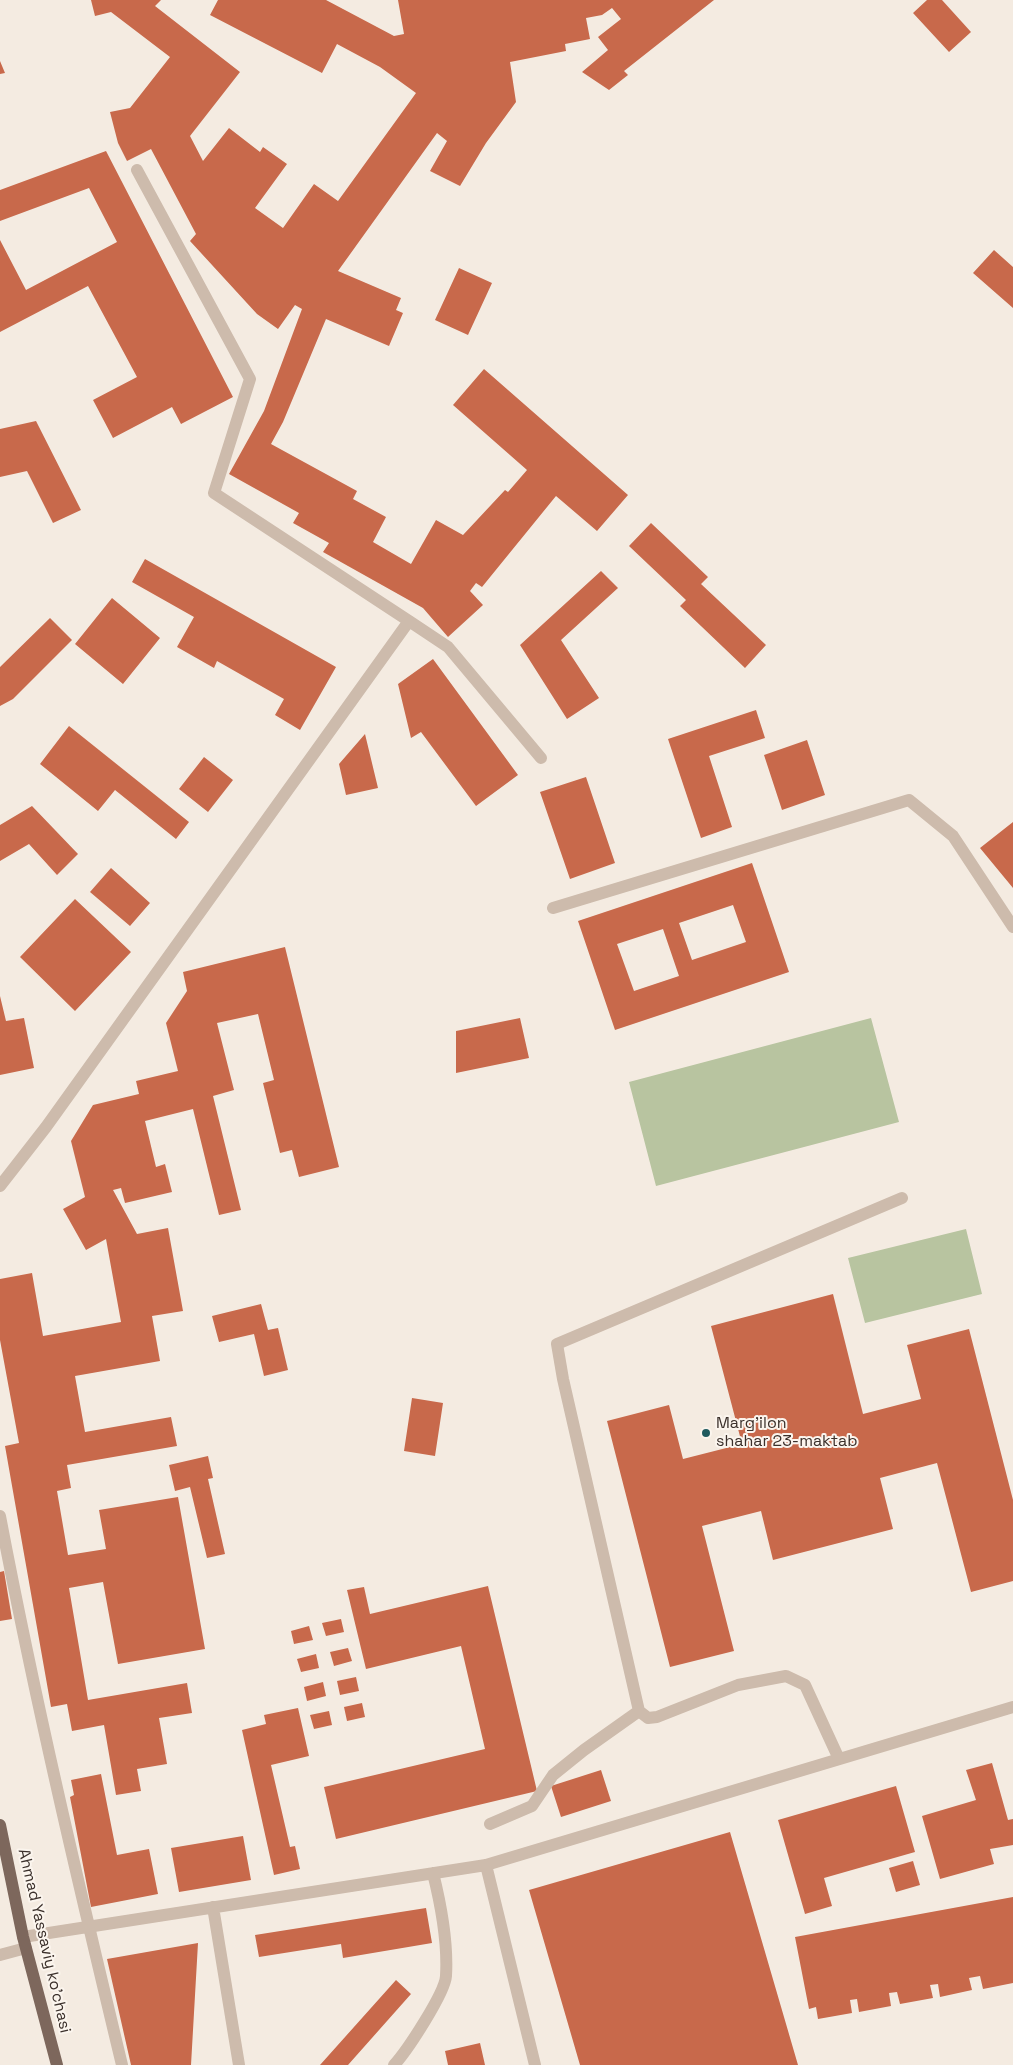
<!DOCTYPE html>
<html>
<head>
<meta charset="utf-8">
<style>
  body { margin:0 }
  canvas { display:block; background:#f4ebe1 }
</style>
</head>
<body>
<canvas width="1013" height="2065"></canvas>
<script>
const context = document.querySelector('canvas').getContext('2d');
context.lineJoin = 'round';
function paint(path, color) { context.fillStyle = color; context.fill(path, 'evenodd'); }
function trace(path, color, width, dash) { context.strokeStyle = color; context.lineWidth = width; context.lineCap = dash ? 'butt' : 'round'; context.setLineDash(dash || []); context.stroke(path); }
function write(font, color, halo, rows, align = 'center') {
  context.font = font + ' "Space Grotesk",sans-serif'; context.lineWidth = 4; context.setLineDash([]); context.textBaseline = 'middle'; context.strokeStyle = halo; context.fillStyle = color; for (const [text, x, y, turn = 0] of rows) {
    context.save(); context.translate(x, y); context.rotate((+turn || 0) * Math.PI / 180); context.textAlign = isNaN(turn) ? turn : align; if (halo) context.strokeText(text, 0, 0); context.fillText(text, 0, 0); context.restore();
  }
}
paint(new Path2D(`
  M871,1018L899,1122L656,1186L629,1082Z
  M966,1229L982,1294L865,1323L848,1258Z`), '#b8c4a0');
paint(new Path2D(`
  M91,0H161L155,6L240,72L190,136L203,161L229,128L260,152L263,147L287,164L255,208L283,228L314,184L338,201L416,93L380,67L337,44L322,73L210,15L218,0H326L394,36L404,34L398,0H714L624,71L628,75L609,90L582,72L608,50L598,37L621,19L612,8L602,15L586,18L590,39L565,44L566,51L510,62L516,102L486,143L460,186L430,171L447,141L437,133L338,271L401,298L396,310L403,313L389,346L326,319L283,422L271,444L357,491L353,499L386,517L373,542L411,564L436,520L463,535L505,490L508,492L527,470L453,405L484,369L628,495L597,531L556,496L482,587L476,583L470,591L483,605L448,637L423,608L323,552L329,543L293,523L299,513L229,474L264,411L302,309L295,305L278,329L257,314L190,241L196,234L151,149L127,161L118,143L110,112L130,108L170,57L111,12L95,16Z
  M927,0H942L971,32L949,52L913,13Z
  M0,61L5,73L0,74Z
  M106,151L233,397L181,424L172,407L113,438L93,400L137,377L88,286L0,332V240L26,290L117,242L89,188L0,221V190Z
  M994,250L1013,267V308L973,273Z
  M459,268L492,283L468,335L435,320Z
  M36,421L81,510L53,523L27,471L0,477V429Z
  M651,523L708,577L701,584L766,645L745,668L680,606L686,600L629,546Z
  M145,559L336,667L300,730L275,715L284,699L217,661L214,668L177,647L194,617L132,582Z
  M601,571L618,588L561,640L599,698L567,719L520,645Z
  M112,598L160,638L123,684L75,644Z
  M50,618L72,640L13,699L0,706V667Z
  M433,659L518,775L476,806L421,732L411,738L398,684Z
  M756,710L765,738L709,756L732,827L701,838L668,739Z
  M69,726L189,822L176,839L115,790L98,811L40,764Z
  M365,734L378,788L346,795L339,764Z
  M807,740L825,795L782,810L764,755Z
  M204,757L233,780L208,812L179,789Z
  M586,777L615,863L570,879L540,792Z
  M32,806L78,854L57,875L29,844L0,861V825Z
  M1013,822V888L980,848Z
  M752,863L789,972L615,1030L578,921ZM733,905L746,942L692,960L679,923ZM663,929L679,976L634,991L617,944Z
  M111,868L150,903L130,926L90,892Z
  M75,899L131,952L75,1011L20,957Z
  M285,947L339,1167L299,1177L292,1150L280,1153L263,1083L274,1080L258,1014L217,1023L234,1090L213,1096L241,1210L219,1215L193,1109L145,1121L156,1167L165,1164L172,1192L125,1203L121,1188L113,1190L137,1234L168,1228L183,1311L152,1316L160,1361L75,1376L85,1432L171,1417L177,1446L67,1465L71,1488L57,1491L68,1555L106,1549L99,1510L178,1497L205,1649L118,1664L103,1582L69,1588L88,1700L187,1683L192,1713L159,1718L167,1764L137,1769L141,1791L116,1795L104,1725L72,1731L67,1704L51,1707L5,1446L19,1443L0,1340V1279L32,1273L43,1336L121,1322L106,1239L86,1250L63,1209L85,1197L71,1141L93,1105L139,1094L136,1081L178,1071L166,1023L187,991L183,972Z
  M0,996L6,1021L24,1018L34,1068L0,1075Z
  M520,1018L529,1058L456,1073V1031Z
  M833,1294L863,1414L921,1399L907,1345L969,1329L1013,1500V1581L971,1592L937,1463L880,1478L893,1529L773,1560L761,1511L702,1526L734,1651L670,1667L607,1421L669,1405L683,1459L742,1444L711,1326Z
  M261,1304L268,1330L278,1328L288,1370L264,1376L254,1334L219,1342L212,1316Z
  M412,1398L443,1403L435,1456L404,1451Z
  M208,1456L213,1478L208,1479L225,1554L207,1558L190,1487L175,1491L169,1465Z
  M4,1571L12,1619L0,1621V1572Z
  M488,1586L537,1791L336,1839L324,1787L485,1749L461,1646L366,1669L347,1590L364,1587L370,1614Z
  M341,1619L344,1632L326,1636L322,1623Z
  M309,1626L313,1640L294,1644L291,1631Z
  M348,1648L352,1661L334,1666L330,1652Z
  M316,1654L319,1668L301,1672L297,1659Z
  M356,1677L359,1691L340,1695L337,1681Z
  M323,1682L326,1696L307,1701L304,1687Z
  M362,1703L365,1717L347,1721L344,1707Z
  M298,1708L309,1756L271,1765L290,1847L295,1846L300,1869L274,1875L242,1730L266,1724L264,1715Z
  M329,1711L332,1725L314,1729L310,1715Z
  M992,1763L1008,1820L1013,1819V1845L990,1849L994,1864L940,1879L922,1816L976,1800L966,1770Z
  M601,1770L611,1801L561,1817L551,1786Z
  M101,1774L117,1855L149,1849L158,1894L91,1907L70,1797L74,1795L71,1780Z
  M896,1786L915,1852L824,1878L832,1906L805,1914L778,1820Z
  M730,1832L798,2065H580L529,1890Z
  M243,1836L251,1880L179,1892L171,1848Z
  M913,1861L920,1885L896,1892L889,1868Z
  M1013,1897V1983L983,1989L980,1976L969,1978L972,1990L940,1997L938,1984L930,1985L933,1998L900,2004L897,1992L889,1993L891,2006L859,2012L857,1999L850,2000L852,2013L818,2019L816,2007L809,2009L795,1937Z
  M426,1908L432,1943L343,1958L341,1944L259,1957L255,1935Z
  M198,1943L191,2065H131L107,1959Z
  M396,1980L411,1994L348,2065H320Z
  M480,2043L485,2065H448L445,2051Z`), '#c8694b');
trace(new Path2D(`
  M409,621L448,647L541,758
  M553,908L909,800L953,836L1013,927
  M0,1186L46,1127L409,621L214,493L250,379L137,170
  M0,1516C35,1700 78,1882 122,2065
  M839,1759L805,1685L786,1676L738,1685L657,1717L648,1718L639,1711L563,1379L557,1344L902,1198
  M490,1824L532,1806L553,1775L584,1750L639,1711
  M486,1865L535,2065
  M213,1907L239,2065
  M23,1937L486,1865L1013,1707
  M0,1955L26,1948
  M394,2065C407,2051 445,1993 446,1976C448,1943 441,1905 433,1873`), '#cdbbac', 12);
trace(new Path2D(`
  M0,1825L23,1937L57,2065`), '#7d675c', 12);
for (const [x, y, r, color] of [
  [706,1433,5,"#1f5a5e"]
]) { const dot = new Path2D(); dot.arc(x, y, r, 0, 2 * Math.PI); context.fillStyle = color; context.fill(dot); trace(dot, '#fbf5ee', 2); }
write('16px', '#3b302b', '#fbf5ee', [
  ["Marg'ilon",716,1424],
  ["shahar 23-maktab",716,1442]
], 'left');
write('16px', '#3b302b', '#fbf5ee', [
  ["Ahmad Yassaviy ko'chasi",44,1941,77]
]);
</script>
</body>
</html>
